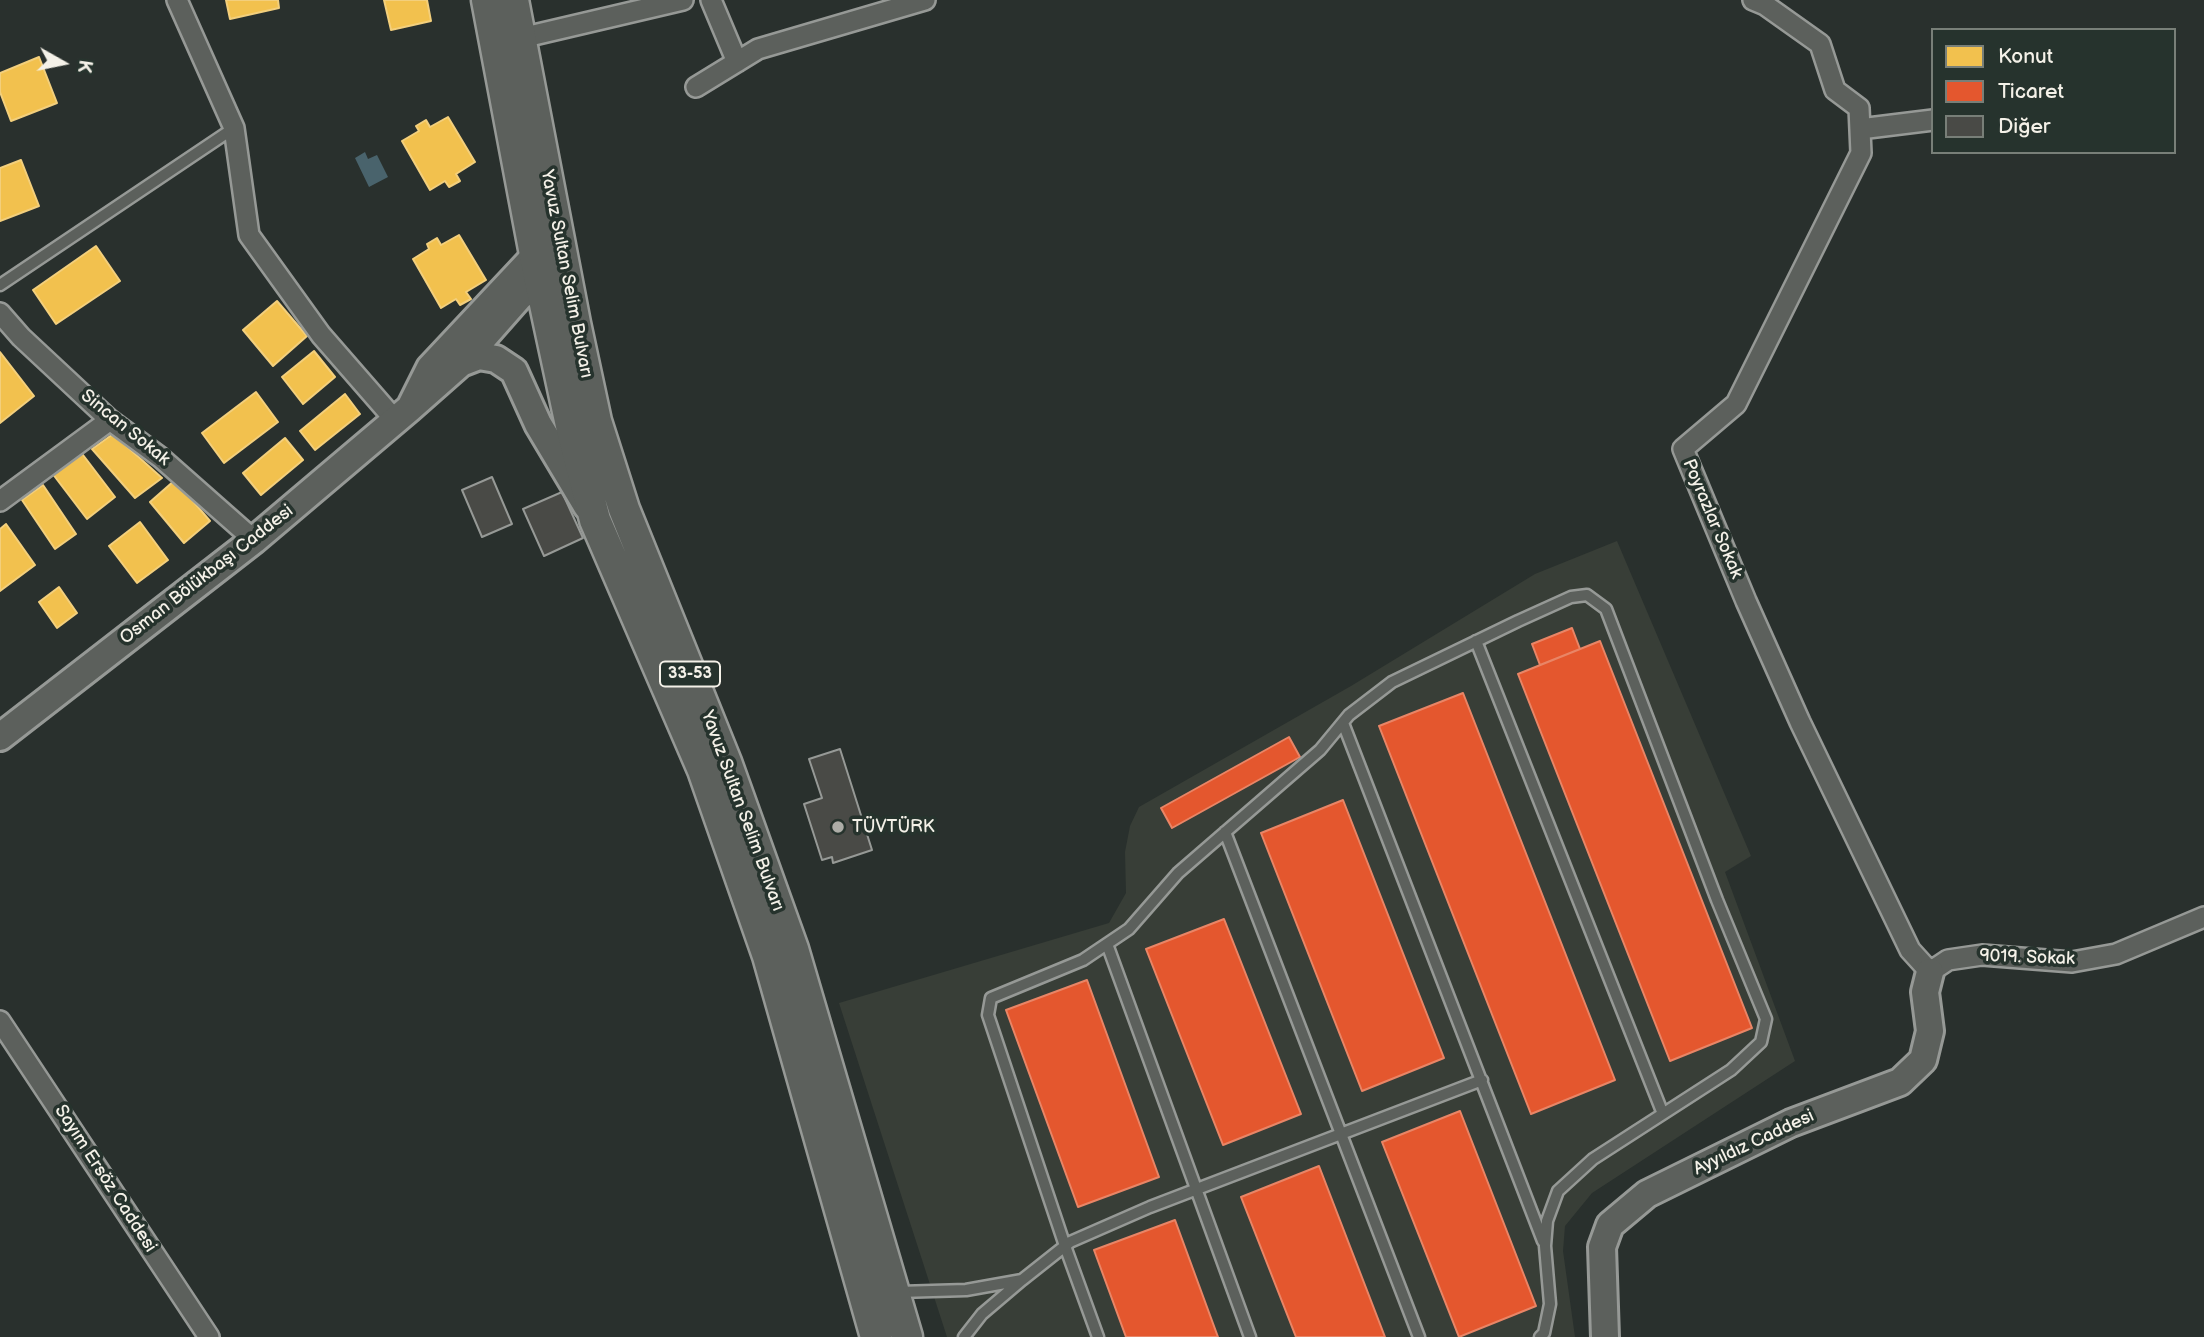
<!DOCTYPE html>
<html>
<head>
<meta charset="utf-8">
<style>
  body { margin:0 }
  #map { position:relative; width:2204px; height:1337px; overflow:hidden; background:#29302d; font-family:"Balsamiq Sans",sans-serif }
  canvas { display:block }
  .legend { position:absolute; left:1931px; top:28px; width:245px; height:126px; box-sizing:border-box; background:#26332d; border:2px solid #787f78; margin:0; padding:9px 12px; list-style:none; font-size:21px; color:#f4f1e8 }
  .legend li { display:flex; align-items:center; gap:14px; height:35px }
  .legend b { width:35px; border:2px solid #787f78 }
  .north { position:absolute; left:28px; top:28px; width:70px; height:70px; -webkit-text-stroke:5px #26332d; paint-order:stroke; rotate:99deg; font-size:19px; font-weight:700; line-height:28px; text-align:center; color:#f4f1e8 }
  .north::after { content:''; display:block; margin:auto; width:24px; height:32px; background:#f4f1e8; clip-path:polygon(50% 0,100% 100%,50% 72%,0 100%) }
</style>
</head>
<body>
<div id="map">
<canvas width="2204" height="1337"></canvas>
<ul class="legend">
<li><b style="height:19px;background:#f2c14e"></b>Konut</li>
<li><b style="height:19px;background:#e4572e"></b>Ticaret</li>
<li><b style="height:19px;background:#494a46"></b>Diğer</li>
</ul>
<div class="north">K</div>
</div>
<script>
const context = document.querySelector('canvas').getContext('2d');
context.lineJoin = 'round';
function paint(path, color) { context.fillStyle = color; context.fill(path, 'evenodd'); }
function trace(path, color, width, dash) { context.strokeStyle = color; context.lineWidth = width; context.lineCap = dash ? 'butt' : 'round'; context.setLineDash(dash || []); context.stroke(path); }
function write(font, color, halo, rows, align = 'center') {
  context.font = font + ' "Balsamiq Sans",sans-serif'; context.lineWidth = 7; context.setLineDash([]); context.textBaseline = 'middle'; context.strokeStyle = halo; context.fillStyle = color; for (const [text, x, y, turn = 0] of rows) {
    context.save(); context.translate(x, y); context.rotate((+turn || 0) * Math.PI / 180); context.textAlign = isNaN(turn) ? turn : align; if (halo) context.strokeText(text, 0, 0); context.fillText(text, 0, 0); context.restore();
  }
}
paint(new Path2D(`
  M1617,541L1751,856L1725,872L1795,1061L1592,1193L1565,1226L1563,1251L1575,1337H947L839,1003L1109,923L1126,893L1125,852L1130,826L1139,807L1351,686L1535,574Z`), '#383e37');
paint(new Path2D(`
  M365,152L368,159L377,155L388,177L369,187L355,158Z`), '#49636c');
const homes = new Path2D(`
  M226,0H278L279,8L230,19Z
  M384,0H427L431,21L391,30Z
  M39,57L57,103L11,121L0,92V73Z
  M448,117L475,162L456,174L460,181L449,187L445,181L430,190L402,141L419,131L416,126L426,120L430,127Z
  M21,160L39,206L0,221V168Z
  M459,235L486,280L466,292L471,299L460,305L456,299L441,308L413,259L429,249L427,244L437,238L441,245Z
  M96,246L120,281L56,324L33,290Z
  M277,301L307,336L273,366L243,330Z
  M314,351L335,377L303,404L282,377Z
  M0,352L34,396L0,423Z
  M256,392L278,422L224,463L202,433Z
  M345,394L360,414L315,450L300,431Z
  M113,434L162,478L135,498L92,449Z
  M285,438L303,460L261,495L243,473Z
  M80,451L115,497L87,519L52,473Z
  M175,480L210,521L184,543L150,502Z
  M43,485L76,534L55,549L22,500Z
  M140,522L168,560L137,583L109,546Z
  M6,524L35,565L0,591V529Z
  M59,587L77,613L57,628L39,602Z`);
paint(homes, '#f2c14e');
trace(homes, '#f3cf7c', 2);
const shops = new Path2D(`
  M1572,628L1580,649L1540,665L1532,644Z
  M1600,641L1752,1028L1670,1061L1518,674Z
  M1463,693L1615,1080L1531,1114L1379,726Z
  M1289,737L1300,757L1172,828L1161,808Z
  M1343,800L1444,1058L1362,1091L1261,833Z
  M1224,919L1301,1114L1223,1145L1146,949Z
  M1087,980L1159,1177L1078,1207L1006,1010Z
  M1460,1111L1536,1306L1459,1337L1382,1142Z
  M1319,1166L1385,1337H1296L1241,1197Z
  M1175,1220L1218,1337H1126L1094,1250Z`);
paint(shops, '#e4572e');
trace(shops, '#e98566', 2);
const building = new Path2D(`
  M492,477L512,524L482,537L462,490Z
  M562,492L583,538L544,556L523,509Z
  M840,749L872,850L833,863L832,857L822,860L804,804L822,798L809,759Z`);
paint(building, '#494a46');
trace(building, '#969996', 2);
const lane = new Path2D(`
  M0,285L234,128
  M1476,641L1663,1114
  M1343,723L1543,1241
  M1225,832L1419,1337
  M1107,944L1250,1337
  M1022,1280L1070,1242L1150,1207L1482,1080
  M899,1292L966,1290L1022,1280L982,1314L964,1337
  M1098,1337L1065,1246L988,1015L991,998L1083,960L1129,929L1178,873L1320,750L1349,715L1392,682L1518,621L1571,597L1587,595L1606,609L1717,900L1766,1019L1761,1042L1731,1070L1593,1159L1558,1191L1547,1221L1545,1246L1550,1304L1544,1333L1540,1337`);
const street = new Path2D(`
  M177,0L234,128L249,235L321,335L395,420
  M711,0L737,62
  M1753,0L1765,5L1820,44L1835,90L1859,108L1861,153L1736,404L1683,449L1746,601L1800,722L1910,950L1930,972L1948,960L1982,955L2072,962L2116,954L2204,917
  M521,38L683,0
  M696,87L758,49L925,0
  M1860,129L1933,120
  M0,313L21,337L110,420L160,457L254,540
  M0,501L110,420
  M0,1021L209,1337`);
const secondary = new Path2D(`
  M535,256L430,368L410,408L461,363L520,296L540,281
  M461,363L479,356L496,359L514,371L538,424L587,506
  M0,737L254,540L410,408
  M1605,1337L1602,1247L1610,1225L1647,1194L1791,1123L1900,1082L1923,1060L1930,1031L1925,992L1930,972`);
const primary = new Path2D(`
  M487,0L540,281L572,430L595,520L703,770L768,956L876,1337
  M513,0L575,323L596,421L624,509L726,762L793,949L907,1337`);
trace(lane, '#969996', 15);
trace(street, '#969996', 24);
trace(secondary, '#969996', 32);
trace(primary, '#969996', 35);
trace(lane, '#5c605c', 10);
trace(street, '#5c605c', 19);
trace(secondary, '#5c605c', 26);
trace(primary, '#5c605c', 30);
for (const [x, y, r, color] of [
  [838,827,7,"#adada7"]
]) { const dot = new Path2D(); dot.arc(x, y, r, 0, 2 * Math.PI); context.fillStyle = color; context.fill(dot); trace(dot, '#26332d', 2.5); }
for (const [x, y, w] of [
  [690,674,60]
]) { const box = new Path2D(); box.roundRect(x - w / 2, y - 12.5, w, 25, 5); context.fillStyle = '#26332d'; context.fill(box); trace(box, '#f4f1e8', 2); }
write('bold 16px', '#f4f1e8', null, [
  ["33-53",690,674]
]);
write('18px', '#f4f1e8', '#26332d', [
  ["Yavuz Sultan Selim Bulvarı",566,274,79],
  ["Sincan Sokak",125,428,39],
  ["Poyrazlar Sokak",1712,519,67],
  ["Osman Bölükbaşı Caddesi",207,575,-38],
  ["Yavuz Sultan Selim Bulvarı",742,811,70],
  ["9019. Sokak",2027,958,2],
  ["Ayyıldız Caddesi",1754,1143,-25],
  ["Sayım Ersöz Caddesi",105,1179,57]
]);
write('18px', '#f4f1e8', '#26332d', [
  ["TÜVTÜRK",852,827]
], 'left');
</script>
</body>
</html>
